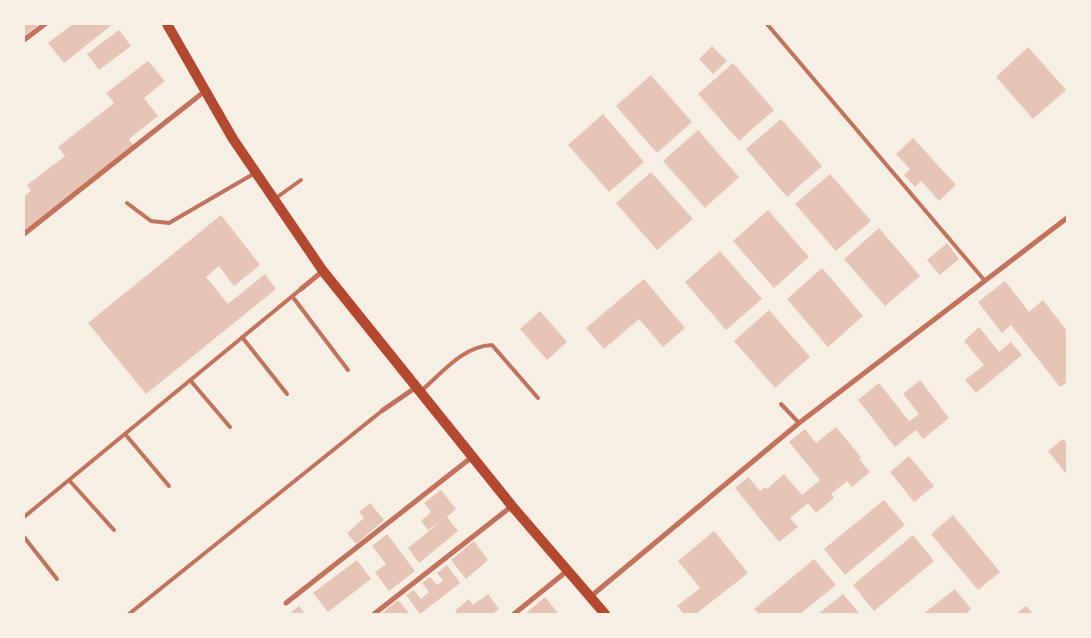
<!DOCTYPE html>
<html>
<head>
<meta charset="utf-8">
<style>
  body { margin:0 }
  #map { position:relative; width:1091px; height:638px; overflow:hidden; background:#f6efe4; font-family:"Exo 2",sans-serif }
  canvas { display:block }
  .frame { position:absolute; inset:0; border:25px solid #f6efe4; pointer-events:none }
</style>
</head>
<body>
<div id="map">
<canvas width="1091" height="638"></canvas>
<div class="frame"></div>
</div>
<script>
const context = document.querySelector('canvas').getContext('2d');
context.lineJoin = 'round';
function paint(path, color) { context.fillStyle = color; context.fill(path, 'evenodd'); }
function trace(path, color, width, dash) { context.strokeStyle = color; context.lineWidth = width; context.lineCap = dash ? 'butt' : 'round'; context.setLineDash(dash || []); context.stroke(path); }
paint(new Path2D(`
  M24,24H35L37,26L24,36Z
  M73,24H113L64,63L48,43Z
  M119,30L131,46L99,70L87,54Z
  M712,46L727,61L713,74L699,59Z
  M1028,47L1066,90L1033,119L996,77Z
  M148,61L165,81L144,98L158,116L129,139L133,145L24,231V196L31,191L27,185L65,156L58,147L114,103L106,93Z
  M733,63L774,110L739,141L698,94Z
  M651,75L692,122L657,153L616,106Z
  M603,114L644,162L609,192L568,145Z
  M781,119L822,166L787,197L746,149Z
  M698,130L739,177L705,208L663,161Z
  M913,138L956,185L939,201L921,181L915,187L904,175L910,169L896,154Z
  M651,172L693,219L657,250L616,203Z
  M830,174L871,221L836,251L795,204Z
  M768,210L809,257L774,288L733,241Z
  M221,215L260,265L234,286L219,266L206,277L228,304L265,274L276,289L146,394L88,323Z
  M879,228L920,276L885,306L844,259Z
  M947,243L959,259L940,275L927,260Z
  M720,251L762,299L726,330L685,282Z
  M822,268L863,316L828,347L787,299Z
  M644,279L685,328L663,347L639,319L604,349L586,328Z
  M1005,281L1029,312L1043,300L1067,331V382L1060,387L1011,325L1002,333L978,302Z
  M769,310L810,357L775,388L734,341Z
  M540,311L567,342L547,360L520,329Z
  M979,327L999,352L1011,342L1022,355L976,393L965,380L984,365L964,341Z
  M920,380L949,418L923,439L916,430L895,447L858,400L879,383L909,421L919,414L903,394Z
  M836,427L861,457L859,459L870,472L852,487L847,481L831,494L834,498L816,513L808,503L790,518L798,527L779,542L735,488L748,477L760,491L765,487L767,489L784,474L802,495L820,480L789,442L805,429L816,443Z
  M1063,439L1067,443V475L1048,451Z
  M909,456L934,486L914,502L890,472Z
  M441,490L456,509L447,517L458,531L419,563L408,548L440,522L428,530L421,521L431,512L424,503Z
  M884,500L905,525L845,575L824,549Z
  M370,503L384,520L356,544L347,533L364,518L359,512Z
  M953,515L1000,572L978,590L931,534Z
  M714,531L748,573L696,614H684L677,606L700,588L678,561Z
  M387,534L415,571L389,591L375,572L386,564L372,546Z
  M913,535L934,561L874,611L853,585Z
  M474,541L488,560L466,579L451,560Z
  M814,559L836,585L800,614H759L754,609Z
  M357,560L371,579L328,612L313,593Z
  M447,565L460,583L420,614L406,595L414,590L421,599L429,592L422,583L430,577L437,585L443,580L437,573Z
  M955,589L971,609L965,614H923Z
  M488,594L499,609L492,614H457L455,611L469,599L473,605Z
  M843,594L860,614H818Z
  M545,597L559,614H525Z
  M398,600L410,614H381Z
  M299,606L305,614H289Z
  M1026,606L1033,614H1016Z`), '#e6c5b7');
trace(new Path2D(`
  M767,24L985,281
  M276,198L301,180
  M127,203L151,221L169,223L255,173
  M292,296L348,370
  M242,337L287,394
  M190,380L230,427
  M421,391C442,373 463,346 492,345L538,398
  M781,404L799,423
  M125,434L169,486
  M69,480L114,530
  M24,517L301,289
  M24,537L57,579
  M129,614L383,410`), '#c5725c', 4);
trace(new Path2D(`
  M24,40L45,24
  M24,234L205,91
  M301,289L323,271
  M383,410L415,388
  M590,597L799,423L1067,218
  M286,603L472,457
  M374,614L512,506
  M514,614L567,571`), '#c5725c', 5);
trace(new Path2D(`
  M167,24L233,139L323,271L512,506L605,614`), '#b5482f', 10);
</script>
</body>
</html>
